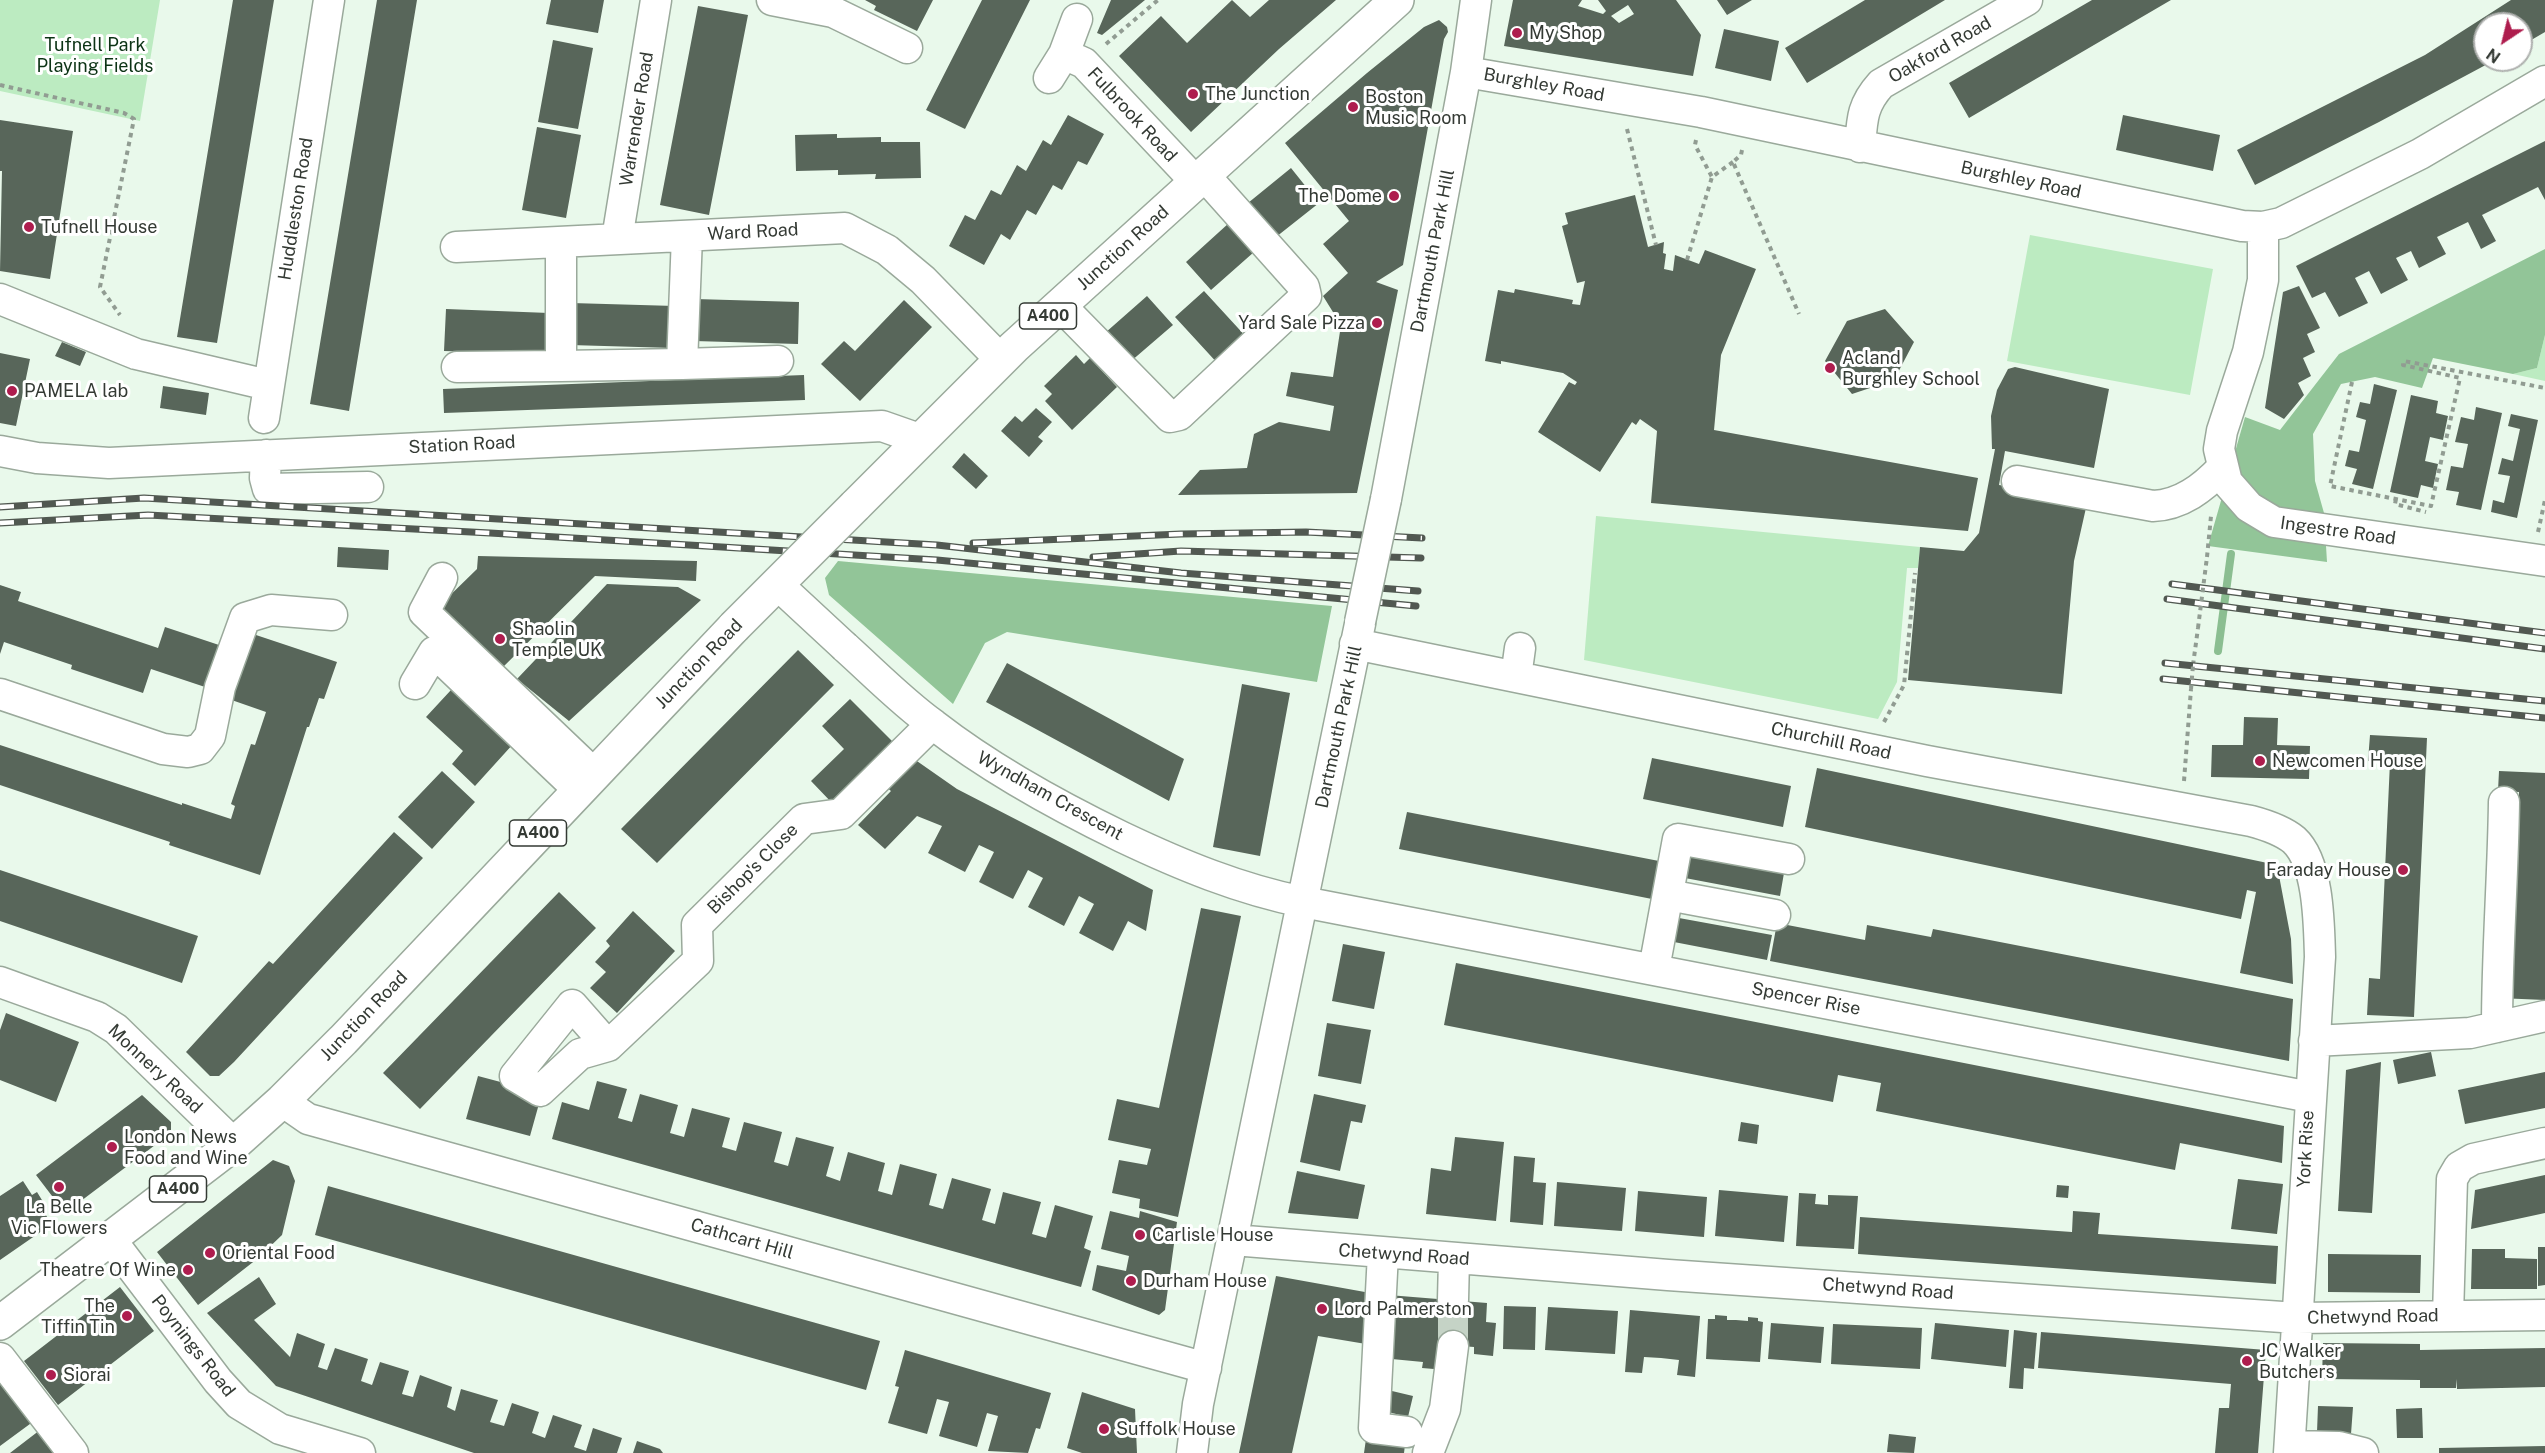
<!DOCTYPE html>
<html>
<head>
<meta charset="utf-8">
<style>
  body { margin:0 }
  #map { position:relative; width:2545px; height:1453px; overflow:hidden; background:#e9f9eb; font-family:"Public Sans",sans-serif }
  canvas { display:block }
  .north { position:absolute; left:2473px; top:12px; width:60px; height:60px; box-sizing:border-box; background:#fff; border:2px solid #aeb0ae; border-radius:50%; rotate:215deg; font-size:16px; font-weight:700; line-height:24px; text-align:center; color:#343a34 }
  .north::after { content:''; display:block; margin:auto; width:21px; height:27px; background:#ae1d4e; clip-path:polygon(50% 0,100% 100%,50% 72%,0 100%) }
</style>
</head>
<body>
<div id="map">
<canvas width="2545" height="1453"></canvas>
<div class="north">N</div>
</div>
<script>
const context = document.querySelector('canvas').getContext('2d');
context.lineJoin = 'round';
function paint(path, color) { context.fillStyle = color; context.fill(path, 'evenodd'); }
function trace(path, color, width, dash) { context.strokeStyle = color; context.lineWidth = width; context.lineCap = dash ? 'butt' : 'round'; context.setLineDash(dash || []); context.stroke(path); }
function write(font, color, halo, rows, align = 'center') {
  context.font = font + ' "Public Sans",sans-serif'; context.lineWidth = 6; context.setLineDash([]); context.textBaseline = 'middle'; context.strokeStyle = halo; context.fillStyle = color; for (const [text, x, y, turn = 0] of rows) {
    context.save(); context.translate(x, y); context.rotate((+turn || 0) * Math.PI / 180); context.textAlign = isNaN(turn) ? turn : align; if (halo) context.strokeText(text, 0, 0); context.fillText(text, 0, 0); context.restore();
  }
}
paint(new Path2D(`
  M0,0H160L140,121L0,91Z
  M2030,235L2213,269L2190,395L2007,361Z
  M2545,335V381L2513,374L2537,368Z
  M1596,516L1920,547L1918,568H1907L1897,682L1878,719L1584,660Z`), '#bcebc1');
paint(new Path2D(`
  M2545,249V335L2537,368L2513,374L2433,358L2422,388L2375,377L2341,384L2313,434L2315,481L2324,513L2327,562L2208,546L2245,417L2280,430L2339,354Z
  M838,561L1332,606L1317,682L1007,632L985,643L953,704L829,595L825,578Z`), '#92c598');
trace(new Path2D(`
  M2218,651L2231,554`), '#8bbe91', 8);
paint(new Path2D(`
  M233,0H274L217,343L177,337Z
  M377,0H417L349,411L310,404Z
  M551,0H604L598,33L546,24Z
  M865,0H933L917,31L874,10L876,6Z
  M982,0H1030L965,129L926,110Z
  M1111,0H1145L1102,35L1097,33Z
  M1232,0L1250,17L1269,0H1336L1279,49L1191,132L1119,56L1161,16L1187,43Z
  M1513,0H1582L1578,6L1603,14L1606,11L1598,0H1676L1701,35L1693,76L1504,46ZM1628,5L1634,14L1619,23L1611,16Z
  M1717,0H1752L1727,15Z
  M1865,0H1945L1807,83L1785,48Z
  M2092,0H2171L1969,118L1949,83Z
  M2511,0H2545V32L2521,46V24H2485V60H2495L2379,122L2255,185L2237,150L2425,55Z
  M698,6L748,15L709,215L660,205Z
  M1439,20L1447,27L1448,32L1444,39L1403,265L1376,282L1398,290L1357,493L1178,495L1200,470L1247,468L1254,434L1279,422L1330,431L1334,406L1286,396L1291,372L1333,377L1341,325L1323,296L1348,273L1323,244L1349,221L1285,143L1367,73L1424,27Z
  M1724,29L1779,41L1771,81L1715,68Z
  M553,40L593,48L578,129L538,122Z
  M1068,115L1104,134L1087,165L1078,161L1062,190L1053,185L1036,215L1027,210L1010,240L1001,234L984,265L949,246L965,215L975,220L991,190L1001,195L1017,165L1026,171L1043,140L1051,145Z
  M2123,115L2220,135L2213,171L2116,150Z
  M0,120L73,131L50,279L0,271L2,171H0Z
  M537,127L581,135L566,218L522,210Z
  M837,134V138L881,137V142H920L921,178L875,179L876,174L838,175V170L796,171L795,135Z
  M2545,141V200L2538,187L2482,215L2496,241L2481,249L2468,222L2437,237L2446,254L2419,268L2411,251L2396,258L2408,280L2381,294L2369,271L2355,278L2368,303L2339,317L2325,292L2312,298L2296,266Z
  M1291,168L1319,203L1276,237L1248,203Z
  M1635,195L1648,247L1664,242L1663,253L1666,254L1664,269L1673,271L1675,255L1699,264L1705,250L1756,269L1721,355L1714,430L1978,478L1968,531L1651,503L1657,431L1640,419L1636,425L1632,422L1600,472L1538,432L1569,382L1575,385L1577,382L1563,373L1501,361V364L1485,361L1498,290L1514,293L1515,289L1573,300L1572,304L1580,305L1585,281L1577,283L1562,226L1568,224L1565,213Z
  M1229,223L1254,252L1211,290L1186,262Z
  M2299,286L2320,328L2307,334L2315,352L2303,358L2311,376L2298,383L2304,395L2284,419L2265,408L2283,292Z
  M1204,291L1249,340L1220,366L1175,317Z
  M1147,296L1173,325L1130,362L1105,333Z
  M695,299L799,302L798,344L694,341Z
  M904,300L932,327L860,401L821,364L844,341L855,351Z
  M571,303L675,306L673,348L570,345Z
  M446,309L549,313L548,354L444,351Z
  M1885,309L1914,342L1894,380L1852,394L1825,361L1847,321Z
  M62,342L86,352L80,366L55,356Z
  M0,353L30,359L16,426L0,423Z
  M1076,355L1084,364L1090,358L1117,387L1072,430L1045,401L1052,394L1044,386Z
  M2015,367L2109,389L2094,468L2005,451L1999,485L2088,499L2074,561L2062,694L1908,680L1920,547L1964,551L1979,533L1995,449H1992L1991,416L1997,390L2008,369Z
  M804,375L805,400L444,413L443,389Z
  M2374,384L2397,390L2373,489L2352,484L2357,469L2345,466L2349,450L2359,452L2366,420L2356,417L2360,402L2370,404Z
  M163,386L209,393L206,415L160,408Z
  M2411,395L2438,401L2436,413L2448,416L2443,440L2430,437L2425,461L2438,464L2433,488L2421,485L2418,498L2390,492Z
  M2476,407L2502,413L2481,510L2456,505L2459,492L2446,490L2451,466L2463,468L2468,444L2455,442L2461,417L2474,420Z
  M1036,408L1052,422L1038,437L1043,441L1029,457L1001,431L1015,416L1022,422Z
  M2511,414L2538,420L2517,518L2491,512L2493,500L2504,503L2510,476L2498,474L2502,458L2513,461L2520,429L2508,426Z
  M964,453L988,476L976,489L952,467Z
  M338,547L389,550L388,570L337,567Z
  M478,556L697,561L696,581L595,576L500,670L436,609L477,569Z
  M607,584L678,587L701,600L569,721L517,679Z
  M0,585L21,592L18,601L158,648L165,627L219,645L205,687L151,669L143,693L71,669L72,665L4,642L0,654Z
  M253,634L337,662L324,699L319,698L309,727H307L260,875L169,845L170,842L0,785V745L182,805V803L231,819L235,806L231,804L251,744L255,745L266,712L223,697Z
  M798,650L834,685L657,863L621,829Z
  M1007,663L1184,759L1169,801L986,702Z
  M1242,684L1290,693L1260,856L1213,847Z
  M451,690L489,724L514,743L475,786L452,764L463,751L426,717Z
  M850,699L895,744L833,804L811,781L844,749L822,726Z
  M2244,717L2278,718L2277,745L2310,746L2309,779L2211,777L2212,745H2243Z
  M2370,735L2427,738L2414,1017L2367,1015L2369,978L2380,979L2390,762L2368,761Z
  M1652,758L1791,786L1783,827L1643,799Z
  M914,759L957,789L1153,890L1146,931L1128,921L1113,951L1079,933L1094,904L1079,896L1064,926L1028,907L1043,878L1028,870L1013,899L979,882L994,852L979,845L965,872L928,853L942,826L917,816L885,849L858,825L891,791L885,786Z
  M1817,768L2277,865L2291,939L2293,984L2240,973L2256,892L2247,890L2241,919L1805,827Z
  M442,771L475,802L432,849L398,817Z
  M2499,771L2545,773V1000L2498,998L2511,977L2519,792L2498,791Z
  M1407,812L1659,861L1652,899L1399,849Z
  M394,832L423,858L234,1062L219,1076H210L186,1052L269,961L273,964Z
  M1689,854L1784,873L1780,896L1685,878Z
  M0,870L198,936L182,983L0,921Z
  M559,892L596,928L420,1109L383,1073Z
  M1201,908L1241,916L1178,1217L1139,1208L1140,1199L1112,1193L1119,1160L1147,1165L1151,1149L1108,1140L1117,1099L1159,1108Z
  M633,911L675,951L617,1013L590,988L606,972L595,962L610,946L606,941Z
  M1679,918L1772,935L1767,960L1674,942Z
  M1777,923L1865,940L1867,925L1931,937L1933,929L2293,999L2289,1061L1770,961Z
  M1343,944L1385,952L1374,1009L1332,1001Z
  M1456,963L2284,1126L2282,1163L2180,1143L2175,1170L1876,1111L1881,1083L1838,1075L1833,1102L1444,1025Z
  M6,1013L79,1042L56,1102L0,1080V1030Z
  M1327,1023L1371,1030L1361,1084L1318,1076Z
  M2431,1052L2436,1076L2398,1084L2393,1060Z
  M2381,1062L2372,1213L2338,1211L2346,1070Z
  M2545,1072V1108L2465,1124L2458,1090Z
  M478,1076L542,1093L530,1136L466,1119Z
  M597,1081L627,1089L618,1118L632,1122L640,1094L678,1105L670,1133L684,1137L692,1108L730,1118L722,1147L736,1151L744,1122L782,1132L774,1162L788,1166L796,1137L834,1147L826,1176L840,1181L848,1152L885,1163L878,1191L892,1195L900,1164L937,1174L929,1205L943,1209L952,1178L991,1189L982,1220L995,1224L1003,1192L1041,1202L1032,1234L1046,1238L1055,1205L1093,1216L1084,1248L1091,1251L1081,1287L552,1139L562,1102L589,1110Z
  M1314,1094L1366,1105L1362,1123L1351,1121L1340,1171L1300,1162Z
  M142,1095L171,1122V1133L65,1213L36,1175Z
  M1741,1122L1759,1125L1757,1144L1738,1141Z
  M1455,1137L1504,1142L1496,1221L1426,1214L1431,1168L1451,1171Z
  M1514,1156L1535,1158L1533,1182L1546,1183L1543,1225L1510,1222Z
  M273,1160L289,1166L295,1181L282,1235L257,1259L198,1305L157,1252Z
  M1297,1171L1365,1185L1358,1219L1288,1213Z
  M2545,1175V1213L2471,1229L2475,1190Z
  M2238,1179L2283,1184L2277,1234L2231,1229Z
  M23,1181L32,1195L37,1192L45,1205L41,1208L52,1224L0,1260V1196Z
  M1557,1182L1626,1188L1622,1231L1554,1226Z
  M2057,1185L2069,1186L2068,1198L2056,1197Z
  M328,1186L880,1341L866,1390L315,1235Z
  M1719,1190L1788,1196L1784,1242L1715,1236Z
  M1638,1191L1707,1197L1704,1237L1635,1231Z
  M1799,1193L1816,1194L1815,1204L1828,1205V1195L1858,1196L1854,1249L1796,1246Z
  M1110,1211L1139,1218L1140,1211L1177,1222L1165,1310L1159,1315L1092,1290L1097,1265L1126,1271L1129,1256L1101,1249Z
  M2073,1211L2100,1213L2098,1234L2278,1246L2276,1284L1858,1254L1860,1217L2072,1232Z
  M2538,1247H2545V1285L2538,1286Z
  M2472,1249H2505V1258L2537,1259V1289H2471Z
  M2328,1254L2421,1255L2420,1293L2328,1292Z
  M1276,1276L1376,1294L1487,1303L1486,1322L1496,1323L1493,1356L1474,1354V1347L1448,1345L1446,1370L1422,1368L1423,1362L1371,1357L1372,1345L1318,1336L1292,1453H1239Z
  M259,1277L276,1304L254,1320L290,1357L297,1333L325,1344L318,1367L327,1370L335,1348L368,1359L361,1381L372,1385L380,1362L409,1371L402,1394L413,1397L420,1375L452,1387L447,1407L455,1411L461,1389L498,1400L490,1422L504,1426L512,1403L539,1412L532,1433L545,1438L553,1415L582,1425L574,1447L586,1451L593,1428L622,1438L617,1453H474L276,1386L207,1313Z
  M120,1287L154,1331L58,1405L24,1361Z
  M1504,1306L1536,1307L1535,1350L1503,1349Z
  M1548,1307L1618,1311L1615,1354L1545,1350Z
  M1630,1310L1700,1316L1695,1377L1677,1375L1679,1360L1661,1358L1644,1357L1642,1373L1625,1372Z
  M1715,1315L1727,1316V1320H1736L1748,1321V1317L1758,1318V1321L1763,1322L1760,1362L1706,1359L1708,1319H1715Z
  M1771,1323L1824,1327L1821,1363L1768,1359Z
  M1935,1323L2009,1330L2006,1367L1931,1359Z
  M1833,1324L1922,1328L1920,1369L1831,1364Z
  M2014,1330L2037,1333L2034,1369L2024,1368L2023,1389L2009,1388Z
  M2041,1332L2266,1350L2258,1453H2215L2219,1408H2229L2231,1384L2038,1368Z
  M2323,1343L2420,1344V1350L2545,1348V1387L2457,1389V1379L2456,1388H2420V1380L2322,1379Z
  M905,1350L1051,1393L1040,1429L1036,1428L1028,1453L988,1451L998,1416L987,1413L977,1447L939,1436L949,1402L937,1399L927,1434L888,1423L899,1387L895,1386Z
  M0,1376L34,1421L0,1446Z
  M1392,1391L1413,1396L1408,1417L1388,1412Z
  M1082,1392L1135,1409L1137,1453H1082L1067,1448Z
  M2318,1406L2353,1407L2351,1434L2317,1432Z
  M2422,1408L2423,1438H2397L2396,1409Z
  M40,1430L57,1453H10Z
  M1889,1434L1916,1437L1914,1453L1887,1452Z
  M1366,1439L1405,1445L1404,1453H1364Z
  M637,1441L660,1449L663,1453H633Z
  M2545,1446V1453H2439V1448Z`), '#58665a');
trace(new Path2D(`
  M1453,1346V1300`), '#c5d3c6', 30, [30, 15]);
const minor = new Path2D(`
  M772,0L833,12L907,48
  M1064,54L1084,63L1196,182
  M1466,72L1701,112L2242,226L2263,227L2281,223L2420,154L2545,81
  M1049,78L1064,54L1077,19
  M1860,147C1862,119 1862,105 1881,84L2027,0
  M2263,227V280L2248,352L2222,431L2219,449L2227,482L2249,507L2274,522L2545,561
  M687,236L682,364L778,361
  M617,239L656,0
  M456,247L845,228L887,250L923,280L1001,360
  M0,299L136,354L268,385
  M1060,305L1170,417L1179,415L1306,296L1304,287L1204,175
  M561,366L682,364
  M457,367L561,366V242
  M264,418L329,0
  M0,451L37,458L109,463L882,426L922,440
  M266,455L265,478L268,489L368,487
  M2017,481L2153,506C2181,505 2203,488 2222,468
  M1386,499L1466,72L1476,0
  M442,578L424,612L594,774
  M1355,644L1927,761L2251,821C2266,825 2282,830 2294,840C2319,863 2319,925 2320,957L2289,1453
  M845,647C874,673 902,702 934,725C992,770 1056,805 1122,837C1181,865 1239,889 1303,902L2310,1097
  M1516,677L1520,648
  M415,684L434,652L579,790
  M0,694L163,749L188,752L200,749L210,736L220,687L245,618L271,610L332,615
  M1668,895L1775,915
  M1654,969L1678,839L1789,859
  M0,982L97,1017L116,1029L234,1144
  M2497,1027C2497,952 2503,877 2504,802
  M2314,1041L2470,1033L2545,1016
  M608,1046L572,1005L515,1076L540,1091L580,1054L608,1046L698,961L697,925L804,819L841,814L932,724
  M282,1101L308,1119L1206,1368
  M111,1240L218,1381L239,1404L280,1429L360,1453
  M1233,1240L1668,1275L2297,1318L2545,1315
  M1383,1253L1374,1428L1407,1432
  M1453,1300L1454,1259
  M2448,1316L2452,1179L2459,1167L2473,1159L2545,1143
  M0,1358L73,1453
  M2290,1446L2339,1447L2363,1453
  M1192,1453L1198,1404L1360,624
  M1428,1453L1445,1409L1453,1346`);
const major = new Path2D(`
  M855,506L1014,347L1397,0
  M0,1323L234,1144L282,1101L343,1040L734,627`);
trace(minor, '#9aa99b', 33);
trace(major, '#9aa99b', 36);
trace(new Path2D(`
  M1106,44L1158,0
  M0,85L124,113L134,119L100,287L120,315
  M1627,129L1656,245
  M1696,140L1695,145L1712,177
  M1742,150L1741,155L1733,162L1799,314
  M1687,260L1712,177L1733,162
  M2352,382L2330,486L2431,506L2460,378L2403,365L2404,361L2545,388
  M2396,499L2395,504L2426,512
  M2538,532L2545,500
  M2207,557L2211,516
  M2193,665L2198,628
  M1884,722L1904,685L1915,573
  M2184,781L2191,689`), '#919c92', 4, [4.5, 4.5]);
trace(minor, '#fff', 30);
trace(major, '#fff', 33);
const rail = new Path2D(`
  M0,507L144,498L937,545L1181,573L1418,591
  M0,523L148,515L490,533L937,560L1416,606
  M973,543L1181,534L1306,532L1422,538
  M1093,557L1181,551L1421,558
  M2172,584L2545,633
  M2167,599L2545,649
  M2165,663L2545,701
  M2163,679L2545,718`);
trace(rail, '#515851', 7);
trace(rail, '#fff', 4.5, [14]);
const minorBridge = new Path2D(`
  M777,584L845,647
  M1360,622L1386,499`);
const majorBridge = new Path2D(`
  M734,627L855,506`);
trace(minorBridge, '#9aa99b', 33, []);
trace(majorBridge, '#9aa99b', 36, []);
trace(new Path2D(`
  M2198,628L2207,557
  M2191,689L2193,665`), '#919c92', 4, [4.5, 4.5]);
trace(minorBridge, '#fff', 30);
trace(majorBridge, '#fff', 33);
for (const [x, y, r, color] of [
  [1517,33,6,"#ae1d4e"],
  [1193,94,6,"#ae1d4e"],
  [1353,107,6,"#ae1d4e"],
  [1394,196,6,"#ae1d4e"],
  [29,227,6,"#ae1d4e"],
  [1377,323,6,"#ae1d4e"],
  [1830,368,6,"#ae1d4e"],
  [12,391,6,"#ae1d4e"],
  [500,639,6,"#ae1d4e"],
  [2260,761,6,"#ae1d4e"],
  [2403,870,6,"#ae1d4e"],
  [112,1147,6,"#ae1d4e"],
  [59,1187,6,"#ae1d4e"],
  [1140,1235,6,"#ae1d4e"],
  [210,1253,6,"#ae1d4e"],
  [188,1270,6,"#ae1d4e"],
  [1131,1281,6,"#ae1d4e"],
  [1322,1309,6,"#ae1d4e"],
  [127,1316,6,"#ae1d4e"],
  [2247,1361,6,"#ae1d4e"],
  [51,1375,6,"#ae1d4e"],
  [1104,1429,6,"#ae1d4e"]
]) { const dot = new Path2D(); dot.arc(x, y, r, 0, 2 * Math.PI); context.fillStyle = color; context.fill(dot); trace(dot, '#fff', 2); }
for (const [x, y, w] of [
  [1048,316,57],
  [538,833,57],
  [178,1189,57]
]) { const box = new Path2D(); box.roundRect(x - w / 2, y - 13, w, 26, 4.5); context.fillStyle = '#fff'; context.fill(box); trace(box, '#343a34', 1.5); }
write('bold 16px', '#343a34', null, [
  ["A400",1048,316],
  ["A400",538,833],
  ["A400",178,1189]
]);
write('18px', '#343a34', '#fff', [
  ["My Shop",1529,33],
  ["The Junction",1205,94],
  ["Boston",1365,97],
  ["Music Room",1365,118],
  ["The Dome",1382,196,"right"],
  ["Tufnell House",41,227],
  ["Yard Sale Pizza",1365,323,"right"],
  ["Acland",1842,358],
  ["Burghley School",1842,379],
  ["PAMELA lab",24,391],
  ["Shaolin",512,629],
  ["Temple UK",512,650],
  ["Newcomen House",2272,761],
  ["Faraday House",2391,870,"right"],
  ["London News",124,1137],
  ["Food and Wine",124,1158],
  ["La Belle",59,1207,"center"],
  ["Vic Flowers",59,1228,"center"],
  ["Carlisle House",1152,1235],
  ["Oriental Food",222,1253],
  ["Theatre Of Wine",176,1270,"right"],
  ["Durham House",1143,1281],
  ["The",115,1306,"right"],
  ["Tiffin Tin",115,1327,"right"],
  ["Lord Palmerston",1334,1309],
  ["JC Walker",2259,1351],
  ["Butchers",2259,1372],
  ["Siorai",63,1375],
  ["Suffolk House",1116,1429]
], 'left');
write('18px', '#0c3315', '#fff', [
  ["Tufnell Park",95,45],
  ["Playing Fields",95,66]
]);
write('18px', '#343a34', '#fff', [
  ["Oakford Road",1940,50,-30],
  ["Burghley Road",1544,85,10],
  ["Fulbrook Road",1132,115,47],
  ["Warrender Road",637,119,-81],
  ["Burghley Road",2021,180,12],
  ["Huddleston Road",296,209,-81],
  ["Ward Road",753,232,-3],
  ["Junction Road",1123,248,-42],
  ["Dartmouth Park Hill",1433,251,-79],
  ["Station Road",462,445,-3],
  ["Ingestre Road",2338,531,8],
  ["Junction Road",699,664,-46],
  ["Dartmouth Park Hill",1339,727,-78],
  ["Churchill Road",1831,741,12],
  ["Wyndham Crescent",1050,796,29],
  ["Bishop's Close",753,869,-45],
  ["Spencer Rise",1806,999,11],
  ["Junction Road",364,1016,-46],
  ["Monnery Road",155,1069,43],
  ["York Rise",2306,1149,-87],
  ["Cathcart Hill",742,1239,16],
  ["Chetwynd Road",1404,1255,4],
  ["Chetwynd Road",1888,1289,4],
  ["Chetwynd Road",2373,1317,-1],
  ["Poynings Road",193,1346,52]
]);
</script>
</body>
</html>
